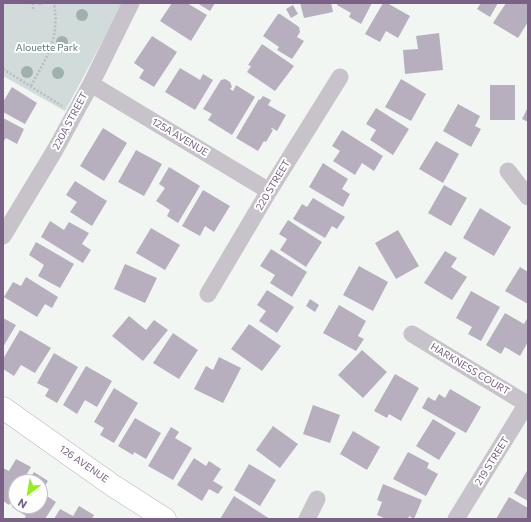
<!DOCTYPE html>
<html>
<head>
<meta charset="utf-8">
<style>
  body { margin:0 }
  #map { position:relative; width:531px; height:522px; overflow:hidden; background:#f2f6f3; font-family:Commissioner,sans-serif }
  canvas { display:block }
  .frame { position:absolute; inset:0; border:4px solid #796286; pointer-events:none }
  .north { position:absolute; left:8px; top:474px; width:40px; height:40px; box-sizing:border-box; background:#fff; border:1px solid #c9c0cf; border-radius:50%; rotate:211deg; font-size:11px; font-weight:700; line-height:16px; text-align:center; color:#796286 }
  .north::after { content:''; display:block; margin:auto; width:14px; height:18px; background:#91f216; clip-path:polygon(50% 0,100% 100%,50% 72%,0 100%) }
</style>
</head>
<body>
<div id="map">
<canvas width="531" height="522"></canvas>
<div class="frame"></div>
<div class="north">N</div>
</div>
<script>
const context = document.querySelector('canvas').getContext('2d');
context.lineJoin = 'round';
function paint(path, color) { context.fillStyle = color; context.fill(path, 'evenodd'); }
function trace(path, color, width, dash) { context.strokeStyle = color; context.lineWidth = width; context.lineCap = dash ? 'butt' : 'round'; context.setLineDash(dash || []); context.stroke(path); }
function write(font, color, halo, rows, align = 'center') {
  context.font = font + ' Commissioner,sans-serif'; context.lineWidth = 4; context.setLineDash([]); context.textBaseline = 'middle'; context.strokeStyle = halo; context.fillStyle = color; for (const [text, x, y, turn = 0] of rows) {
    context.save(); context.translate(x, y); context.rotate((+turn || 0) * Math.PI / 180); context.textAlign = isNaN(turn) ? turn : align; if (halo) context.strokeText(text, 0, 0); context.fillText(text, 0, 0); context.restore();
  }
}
paint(new Path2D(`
  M3,3H123L65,111L3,76Z`), '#d0dbda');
paint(new Path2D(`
  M172,3H187L207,15L191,41L160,21Z
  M197,3H215L210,11Z
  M300,3H331L333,12L304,18Z
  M338,3H372L361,24L349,17L351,13L337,5Z
  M383,3H387L410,16L398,38L386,31L380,42L365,34Z
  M481,3H498L490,17L477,9Z
  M506,3H528V22L518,38L493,23Z
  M293,5L298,14L291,18L286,9Z
  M278,14H280L299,27L300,32L297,37L304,41L292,59L277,50L279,47L263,36Z
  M439,33L443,70L405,74L403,50L418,49L416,36Z
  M152,36L177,52L154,87L139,78L144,70L134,63Z
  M262,44L294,66L275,91L247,72L251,66L248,65Z
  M180,68L200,80L203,74L213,80L195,110L165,92Z
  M225,79L230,82L232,87L230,89L233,91L236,85L255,97L232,135L208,120L212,114L203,109L221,80Z
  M401,79L426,94L411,121L385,107Z
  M490,85H515V120H490Z
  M12,87L37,103L25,124L3,112V102Z
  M263,96L271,100L268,105L286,115L277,131L272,128L271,129L273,130L266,142L264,141L258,151L236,138L259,99L260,100Z
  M458,104L480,116L475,126L481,129L471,147L443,131Z
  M528,107V122L522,119Z
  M376,108L409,129L393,155L370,140L376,130L366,124Z
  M3,118L24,129L17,144L6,138L3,142Z
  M103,128L127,143L104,181L80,166Z
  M342,130L383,156L374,171L362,163L355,175L333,161L340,151L332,146Z
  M436,141L459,154L443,183L419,169Z
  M136,150L162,164L144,196L118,182Z
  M323,163L348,179L342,189L350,194L343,207L309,187Z
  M169,167L200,186L178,223L167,216L170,210L156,201L165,188L159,184Z
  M75,181L107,201L92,226L70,212L77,202L66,195Z
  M444,185L467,198L451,226L428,213Z
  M203,190L230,206L214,232L205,226L200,236L182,226Z
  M313,198L345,217L337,229L332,226L325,238L293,219L302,204L307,207Z
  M480,208L511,227L494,256L463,238Z
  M288,220L322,242L306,267L280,250L287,239L279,234Z
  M50,221L64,230L69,222L89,233L82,244L91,250L83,263L41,237Z
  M151,228L180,245L165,270L136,253Z
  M398,230L419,266L396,279L375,243Z
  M36,242L74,264L60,288L38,276L44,265L29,255Z
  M271,249L307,272L292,297L270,283L275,275L260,266Z
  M445,251L457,258L451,267L467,277L452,300L424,283Z
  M125,264L157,278L145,303L114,289Z
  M359,266L388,282L373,311L343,295Z
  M520,267L528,272V304L505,291Z
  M26,277L58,297L52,308L45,304L37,317L4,297L13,282L21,286Z
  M267,290L294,307L277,333L259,321L266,311L257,305Z
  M471,291L500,307L481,341L468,334L472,327L456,318Z
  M310,299L319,305L315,312L306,306Z
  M339,305L366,321L358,336L364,339L356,351L323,333Z
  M505,313L524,324L528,317V342L520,356L505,347L501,354L486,345Z
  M129,316L146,330L154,320L168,330L143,361L112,336Z
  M3,318L16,325L3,347Z
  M249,324L281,346L262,371L231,349Z
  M20,330L51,348L35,373L21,365L14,376L3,369V359Z
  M173,333L198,350L179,379L153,363Z
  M362,350L387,372L363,398L338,375Z
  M54,353L78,367L57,403L45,396L49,389L37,383Z
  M219,357L241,368L223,403L194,389L206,366L213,370Z
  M86,366L112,381L97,407L85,400L77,414L63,405Z
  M395,374L419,388L401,421L389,414L387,418L374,411Z
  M114,388L138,403L114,443L100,435L104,428L94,422Z
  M450,389L481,407L466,433L422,408L428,397L435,401L439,394L445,398Z
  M313,405L340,415L330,443L303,434Z
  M135,418L161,433L146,459L134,452L133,455L118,446Z
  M433,419L456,433L439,460L416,446Z
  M273,426L298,444L280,468L256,450Z
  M171,427L179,432L175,438L192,448L173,480L148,466Z
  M353,431L380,447L367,470L340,454Z
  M408,452L429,463L427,468L438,474L426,496L393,479Z
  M194,458L206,466L209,461L221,469L213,481L223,487L218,494L209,489L202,501L177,485Z
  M16,459L31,467L22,482H16V493L9,505L3,501V468L9,471Z
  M249,464L276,480L260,506L234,490Z
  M528,469V501L514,493Z
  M34,472L48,481L41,492L56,502L45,519H24L26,516L12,507L16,500V506H40V482H27Z
  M383,484L422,500L414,519L409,516L408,519H386L377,515L382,502L377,500Z
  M234,496L270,519H220Z
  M509,497L528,508L527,519H496Z
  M79,506L94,515L92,519H54L60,509L73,516Z`), '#b7afbd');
const secondary = new Path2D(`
  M3,408L112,485L165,519`);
trace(secondary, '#bdb7c1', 23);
trace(new Path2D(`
  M33,3V10
  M40,3L41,7
  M3,69L62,106
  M31,86C47,56 60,39 54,3`), '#bebac0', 2.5, [2, 2]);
trace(new Path2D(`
  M91,84L269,191
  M508,171L528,197
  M3,236L55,150L91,84L131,3
  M208,294L269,191L340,77
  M412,334L527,404
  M307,519L317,499
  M456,519L528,402`), '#c8c3cb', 17);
trace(secondary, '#fff', 22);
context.fillStyle = '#a0b0af';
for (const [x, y] of [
  [82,15],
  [62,42],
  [27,72],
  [58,73]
]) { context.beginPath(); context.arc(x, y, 6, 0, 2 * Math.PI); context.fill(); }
write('10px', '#5d7777', '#fff', [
  ["Alouette Park",47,48]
]);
write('10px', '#796286', '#fff', [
  ["220A STREET",70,121,-62],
  ["125A AVENUE",180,137,31],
  ["220 STREET",273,185,-59],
  ["HARKNESS COURT",470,369,31],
  ["219 STREET",492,461,-58],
  ["126 AVENUE",84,464,35]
]);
</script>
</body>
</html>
